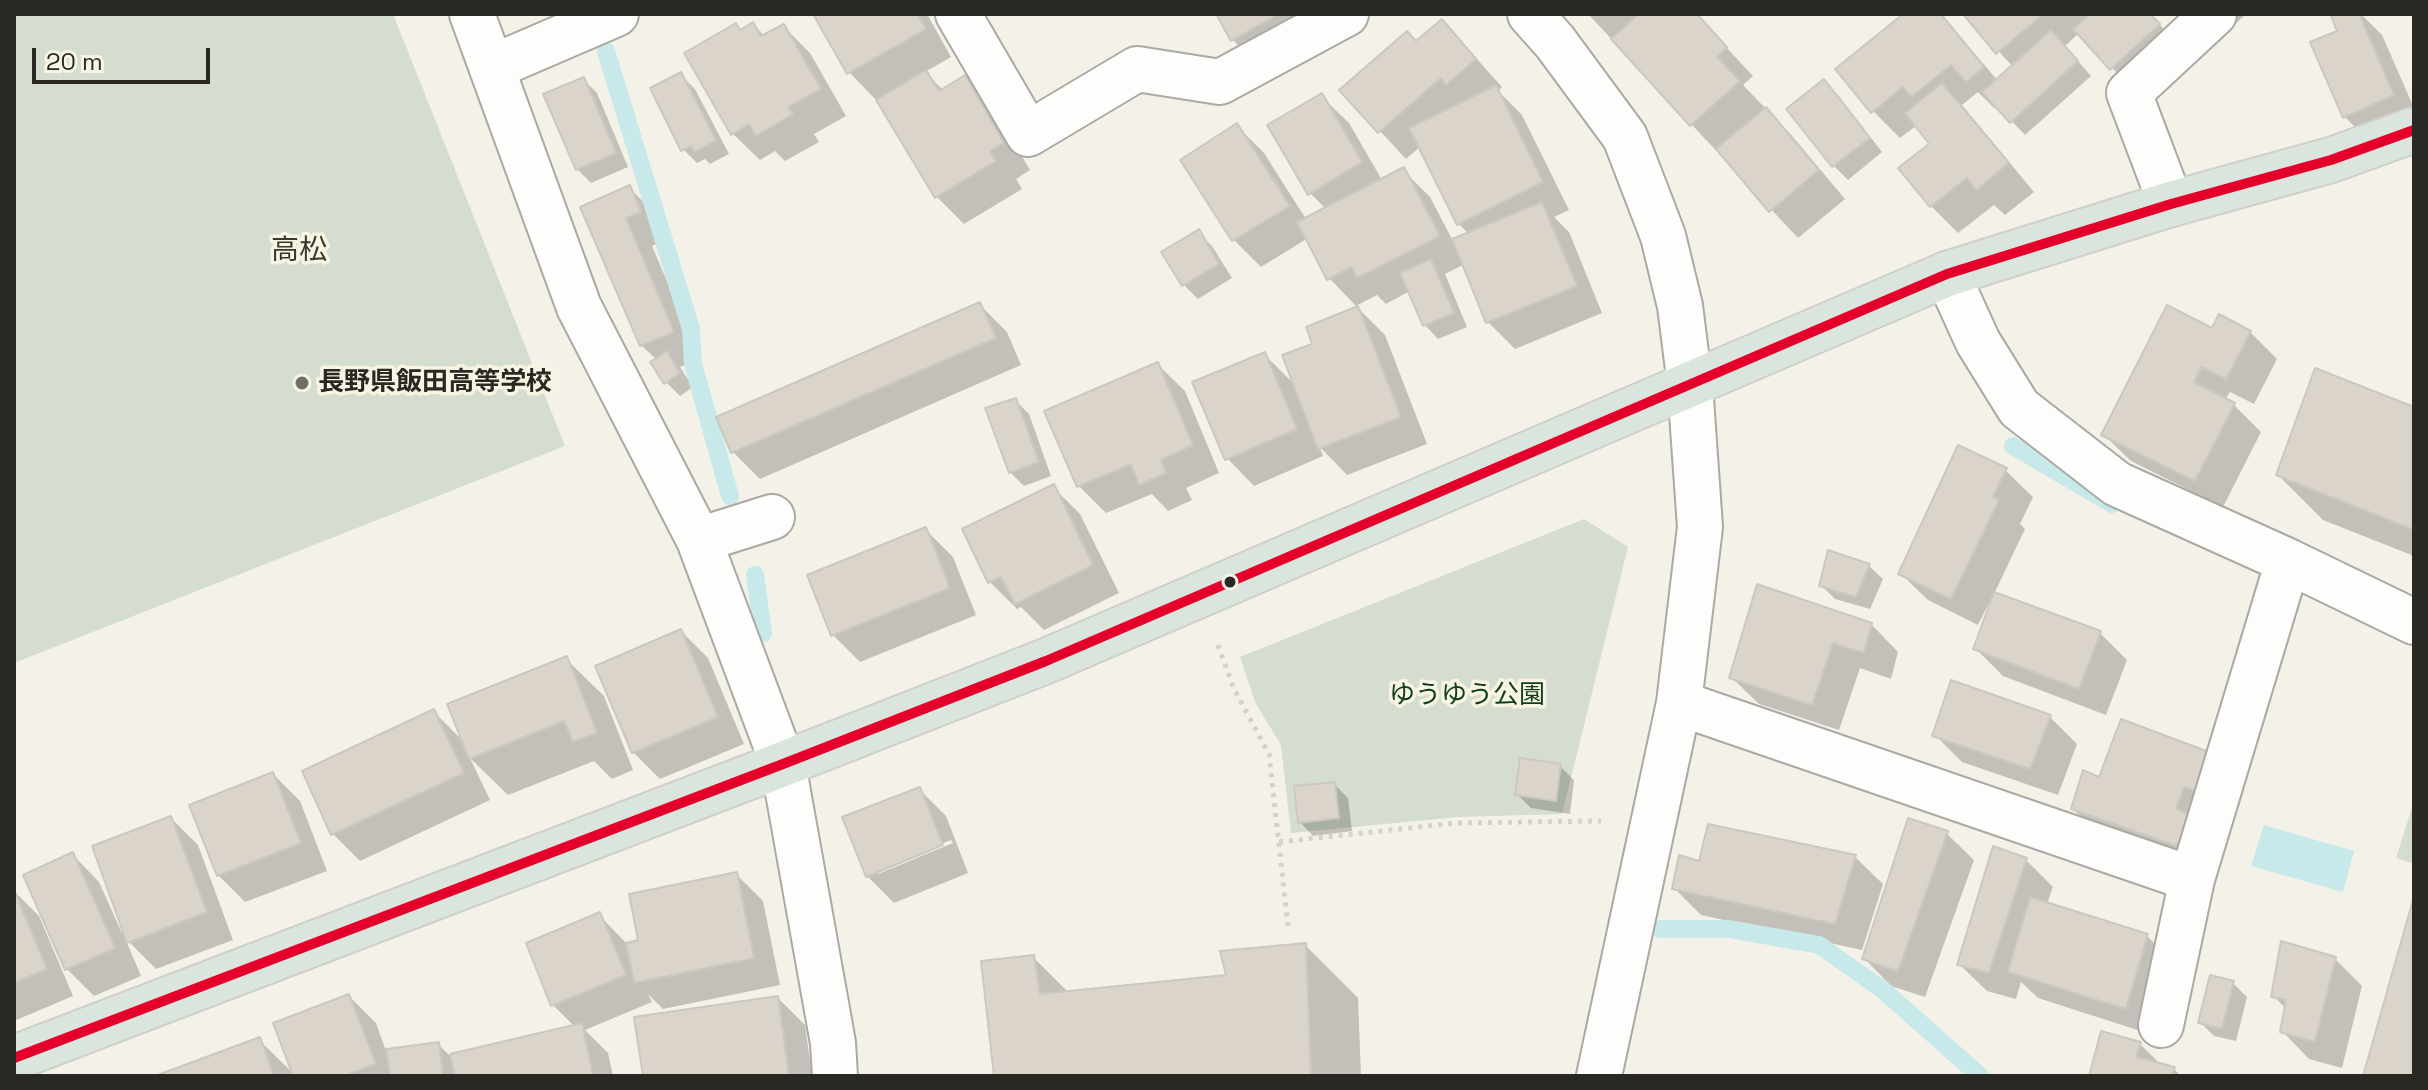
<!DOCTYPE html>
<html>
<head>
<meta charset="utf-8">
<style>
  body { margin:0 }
  #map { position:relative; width:2428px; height:1090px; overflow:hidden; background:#f4f1e8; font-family:"Space Grotesk",sans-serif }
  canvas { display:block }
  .frame { position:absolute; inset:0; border:16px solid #2a2823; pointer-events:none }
  .scale { position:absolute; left:32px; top:48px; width:178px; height:36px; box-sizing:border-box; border:4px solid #2a2823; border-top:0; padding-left:10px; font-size:24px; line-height:28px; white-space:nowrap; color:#2a2823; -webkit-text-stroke:6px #f8f4e4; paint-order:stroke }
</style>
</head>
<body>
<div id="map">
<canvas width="2428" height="1090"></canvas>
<div class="frame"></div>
<div class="scale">20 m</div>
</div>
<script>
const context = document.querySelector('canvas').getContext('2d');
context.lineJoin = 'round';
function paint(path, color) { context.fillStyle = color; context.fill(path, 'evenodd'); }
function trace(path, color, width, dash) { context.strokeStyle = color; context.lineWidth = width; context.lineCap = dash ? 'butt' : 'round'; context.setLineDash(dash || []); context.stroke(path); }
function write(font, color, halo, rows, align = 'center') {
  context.font = font + ' "Space Grotesk","Noto Sans JP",sans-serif'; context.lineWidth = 7; context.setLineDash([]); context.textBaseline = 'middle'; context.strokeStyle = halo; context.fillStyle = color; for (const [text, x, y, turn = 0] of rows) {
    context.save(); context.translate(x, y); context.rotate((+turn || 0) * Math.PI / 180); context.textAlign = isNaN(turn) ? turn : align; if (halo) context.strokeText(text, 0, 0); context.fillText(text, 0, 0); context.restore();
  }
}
paint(new Path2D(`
  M14,14H393L565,446L14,663Z
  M1584,519L1628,547L1562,814L1458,817L1291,833L1281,745L1255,702L1240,657Z
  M2414,801V864L2396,858Z`), '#d4ddcf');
paint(new Path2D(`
  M2264,825L2354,851L2343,892L2251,866Z`), '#c8e9ea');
paint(new Path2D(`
  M816,14H927L951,57L925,72L944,91L965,78L992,105L1030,170L1016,179L1022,189L964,224L937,197L878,99L876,100L849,72Z
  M1218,14H1352L1260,67L1233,40Z
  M1588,14H1695L1753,76L1743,85L1793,137L1845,199L1798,238Z
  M1907,14H1941L1998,81L2013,67L1965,14H2150L2186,53L2139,96L2079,33L2065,46L2091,76L2025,135L1997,106L1994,108L1978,92L1962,105L2034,192L2005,215L1994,205L1958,233L1931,206L1901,168L1932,144L1917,125L1900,138L1873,111Z
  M2186,14H2246L2215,43Z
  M2341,14H2361L2382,35L2414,108V125L2372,144L2345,117L2339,32Z
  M1441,22L1468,49L1502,87L1498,91L1522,115L1569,210L1554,217L1569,232L1602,313L1515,349L1488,322L1465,264L1445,274L1467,327L1438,339L1425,325L1410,291L1386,304L1377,295L1356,306L1329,278L1308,238L1261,267L1234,240L1183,161L1237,126L1264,153L1306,219L1326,209L1310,193L1321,96L1349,123L1382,180L1403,170L1430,197L1453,241L1469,234L1459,224L1421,146L1406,159L1342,90L1417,43Z
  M753,25L765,36L783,26L810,53L846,116L814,134L819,142L785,161L775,151L760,160L732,133L736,26L742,31Z
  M681,75L695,89L729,154L710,164L705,159L697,163L683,149Z
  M583,79L597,93L628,167L591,183L577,169Z
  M1824,81L1838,95L1882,152L1848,180L1834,166L1789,109Z
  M629,187L656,215L667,239L652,246L700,359L680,367L693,387L680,396L666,382L657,360L641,345L583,208Z
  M1198,232L1212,246L1232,278L1198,299L1184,285L1164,253Z
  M980,305L1007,332L1021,365L760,479L733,452Z
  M1358,308L1385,335L1427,444L1347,475L1319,446L1323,456L1254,486L1227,458L1264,354L1296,386L1315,345Z
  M2213,330L2250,332L2277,359L2254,404L2230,392L2225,400L2234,405L2261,432L2223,507L2131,461L2103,434Z
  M1157,364L1185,391L1219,473L1186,488L1192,500L1168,511L1152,494L1106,513L1079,486L1047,412Z
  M1015,400L1029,414L1051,476L1024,486L1010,472Z
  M2414,409V556L2323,520L2278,475Z
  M2005,470L2033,497L2020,524L2025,529L1994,594L2100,633L2127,660L2106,715L2003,676L1976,649L1992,604L1989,603L1978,625L1928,600L1900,573Z
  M1053,487L1080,514L1119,593L1044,630L1021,607L1017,609L990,582L965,530Z
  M926,530L953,557L976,615L860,662L832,634Z
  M1829,553L1869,566L1883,579L1870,609L1835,599L1821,585Z
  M1871,624L1898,652L1891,679L1860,668L1839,730L1759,704L1731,677Z
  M681,631L708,658L744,744L660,779L633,752Z
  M566,659L604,696L633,770L612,779L594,761L508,795L470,758L490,800L360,861L333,834L433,711L464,742Z
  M2050,717L2077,744L2058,795L1962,762L1935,735Z
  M2208,754L2205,872L2100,836L2073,809L2100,780Z
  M1560,766L1574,780L1570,814L1531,808L1517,794Z
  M273,774L300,801L327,871L245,902L218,875Z
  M1334,784L1348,798L1352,831L1313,836L1300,822Z
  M919,789L946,816L968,873L894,903L867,876ZM951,840L953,843L878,874V869Z
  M171,818L198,845L233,940L156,969L125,938L141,976L94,996L67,969L72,854L99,882L122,933L125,932Z
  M1709,826L1855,857L1883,884L1862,950L1701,915L1674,888L1700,864Z
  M1946,833L1974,860L1925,997L1891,986L1864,958Z
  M2026,860L2053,887L2047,904L2147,936L2174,963L2153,1035L2038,998L2021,982L2016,999L1987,991L1959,964Z
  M736,874L763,901L780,985L663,1009L648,994L652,1002L585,1030L608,1053L613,1076H160L259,1040L294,1074L349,996L376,1023L386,1051L438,1044L450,1056L575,1027L553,1005L599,915L627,944L641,941Z
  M14,891L39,916L73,996L14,1021Z
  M2414,905V1076H2365Z
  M1305,945L1358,998L1361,1076H996L1033,957L1069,993L1228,977Z
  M2335,959L2362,986L2342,1068L2309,1059L2282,1031L2286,1009L2274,996Z
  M2233,983L2247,997L2236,1041L2214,1036L2200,1022Z
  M778,998L805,1025L812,1076H645Z
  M2140,1044L2162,1066L2174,1069L2181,1076H2091Z`), '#0003');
trace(new Path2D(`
  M606,51L691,329L693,364L730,496
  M2013,446L2112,504
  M755,575L763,633
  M1660,929H1729L1819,945L1883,990L1980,1076`), '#c8e9ea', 18);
const building = new Path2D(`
  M813,14H917L926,29L847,74Z
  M1216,14H1278L1231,41Z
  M1639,14H1697L1727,47L1717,57L1740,81L1690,126L1611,39Z
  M1903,14H1941L1984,67L1966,82L1951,65L1911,97L1903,87L1871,113L1835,69Z
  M1963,14H2043L1996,54Z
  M2090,14H2150L2160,24L2110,70L2073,29Z
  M2335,14H2359L2394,95L2343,118L2310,42L2337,31L2331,16Z
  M1442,19L1476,59L1446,85L1441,78L1378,133L1339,90L1407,31L1416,41Z
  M753,22L761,36L784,24L821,89L788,107L793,114L756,136L749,124L731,135L684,53L736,23L740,30Z
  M2051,30L2078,61L2010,123L1982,92Z
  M926,70L939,91L965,75L1004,143L990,151L996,161L935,198L876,100Z
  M681,72L716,140L695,152L691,146L681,151L650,88Z
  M584,77L616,153L576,170L543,94Z
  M1824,79L1870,138L1832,167L1786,109Z
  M1942,83L2009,163L1976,190L1967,178L1930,207L1898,168L1929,144L1905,113Z
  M1496,85L1543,182L1457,225L1409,128Z
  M1322,93L1362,162L1308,195L1267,125Z
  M1766,107L1819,170L1769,212L1716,149Z
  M1237,123L1290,206L1232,241L1180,160Z
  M1404,167L1440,236L1357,278L1352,267L1327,280L1297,222Z
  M630,185L641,212L626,218L674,332L640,346L580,207Z
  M1542,202L1577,286L1486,323L1452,239Z
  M1199,229L1219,264L1182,286L1161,252Z
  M1431,259L1454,313L1423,326L1400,273Z
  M980,302L996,338L731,453L716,417Z
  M2167,305L2212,328L2219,314L2251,331L2226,379L2202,367L2194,382L2235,403L2195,481L2101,435Z
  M1358,306L1401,417L1318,449L1282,355L1312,344L1306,327Z
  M667,351L680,373L664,384L650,362Z
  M1265,352L1297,429L1225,460L1192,382Z
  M1158,362L1193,445L1161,460L1166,473L1139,485L1131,464L1077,487L1044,411Z
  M2315,368L2414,407V530L2276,475Z
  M1016,398L1039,462L1009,473L985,408Z
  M1958,445L2007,468L1993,497L1999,500L1951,599L1898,574Z
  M1054,484L1093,565L1015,604L1001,577L988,583L962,529Z
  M926,527L950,588L831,636L807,575Z
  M1828,550L1870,564L1856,597L1819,586Z
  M1757,584L1872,623L1864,653L1833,643L1812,705L1729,678Z
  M1994,592L2101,631L2079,689L1973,649Z
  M681,629L718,717L632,753L595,666Z
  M567,656L597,733L573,742L564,721L469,759L447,704Z
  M1951,680L2051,715L2030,769L1932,736Z
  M434,709L464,773L331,835L302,771Z
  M2121,719L2209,752L2196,791L2184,787L2176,809L2191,815L2177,846L2071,809L2083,770L2099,777Z
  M1520,758L1561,764L1556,801L1515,795Z
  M273,772L301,843L217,876L189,805Z
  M1335,782L1339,818L1298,823L1294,786Z
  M920,787L943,845L866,877L842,817Z
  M171,816L207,912L127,943L92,846Z
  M1908,818L1948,831L1898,971L1862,959Z
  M1708,824L1856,855L1835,924L1672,889L1679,855L1699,861Z
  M1993,846L2027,858L1989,973L1957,965Z
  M73,852L115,948L65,970L23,875Z
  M737,872L754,958L634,983L626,943L638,940L629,894Z
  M14,890L47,969L14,983Z
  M2030,897L2148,934L2126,1009L2008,972Z
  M2413,900L2414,1076H2363Z
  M600,912L626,975L551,1006L526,943Z
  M2281,941L2336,957L2315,1042L2280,1032L2286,1000L2271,997Z
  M1306,943L1311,1076H994L981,961L1034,955L1040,994L1226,975L1220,951Z
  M2210,975L2234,981L2222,1029L2198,1023Z
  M349,994L376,1064L344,1076H293L273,1023Z
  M778,996L789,1076H643L634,1017Z
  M582,1023L593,1076H455L450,1054Z
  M2101,1031L2141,1042L2136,1057L2175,1067L2172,1076H2089Z
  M260,1037L274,1076H155Z
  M439,1042L443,1076H390L386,1049Z`);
paint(building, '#dbd4ca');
trace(building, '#cbc8c2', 2);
const minor = new Path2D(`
  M472,14L579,307L699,540L783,764L833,1043L835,1076
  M958,14L1028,134L1137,69L1220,82L1346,14
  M1530,14L1555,42L1625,137L1663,236L1680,306L1690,385L1700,527L1679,703L1599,1076
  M493,67L616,14
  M2171,204L2129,93L2214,14
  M1947,274L1978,342L2019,408L2117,484L2288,561L2414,622
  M699,540L772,517
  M1679,703L2192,879
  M2161,1025L2192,879L2288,561`);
const major = new Path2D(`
  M14,1058L783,764L1046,661L1947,274L2171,204L2331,160L2414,130`);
trace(minor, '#aba9a3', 48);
trace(major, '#d0cfcb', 48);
trace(new Path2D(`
  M1218,645L1234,689L1269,754L1288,926
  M1279,842L1456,823L1601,821`), '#d3d2d0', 5, [4, 6]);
trace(minor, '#fdfdfc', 44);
trace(major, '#dae5de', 44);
trace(new Path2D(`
  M14,1058L783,764L1046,661L1947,274L2171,204L2331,160L2414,130`), '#e4002b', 10);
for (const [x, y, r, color] of [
  [302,383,8,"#716e68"],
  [1230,582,7,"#2a2823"]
]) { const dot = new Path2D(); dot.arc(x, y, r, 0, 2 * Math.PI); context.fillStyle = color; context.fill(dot); trace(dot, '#f8f4e4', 3); }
write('bold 26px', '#2a2823', '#f8f4e4', [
  ["長野県飯田高等学校",318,383]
], 'left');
write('26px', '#0f3d19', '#f8f4e4', [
  ["ゆうゆう公園",1467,696]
]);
write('28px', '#3a372b', '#f8f4e4', [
  ["高松",299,251]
]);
</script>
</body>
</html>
